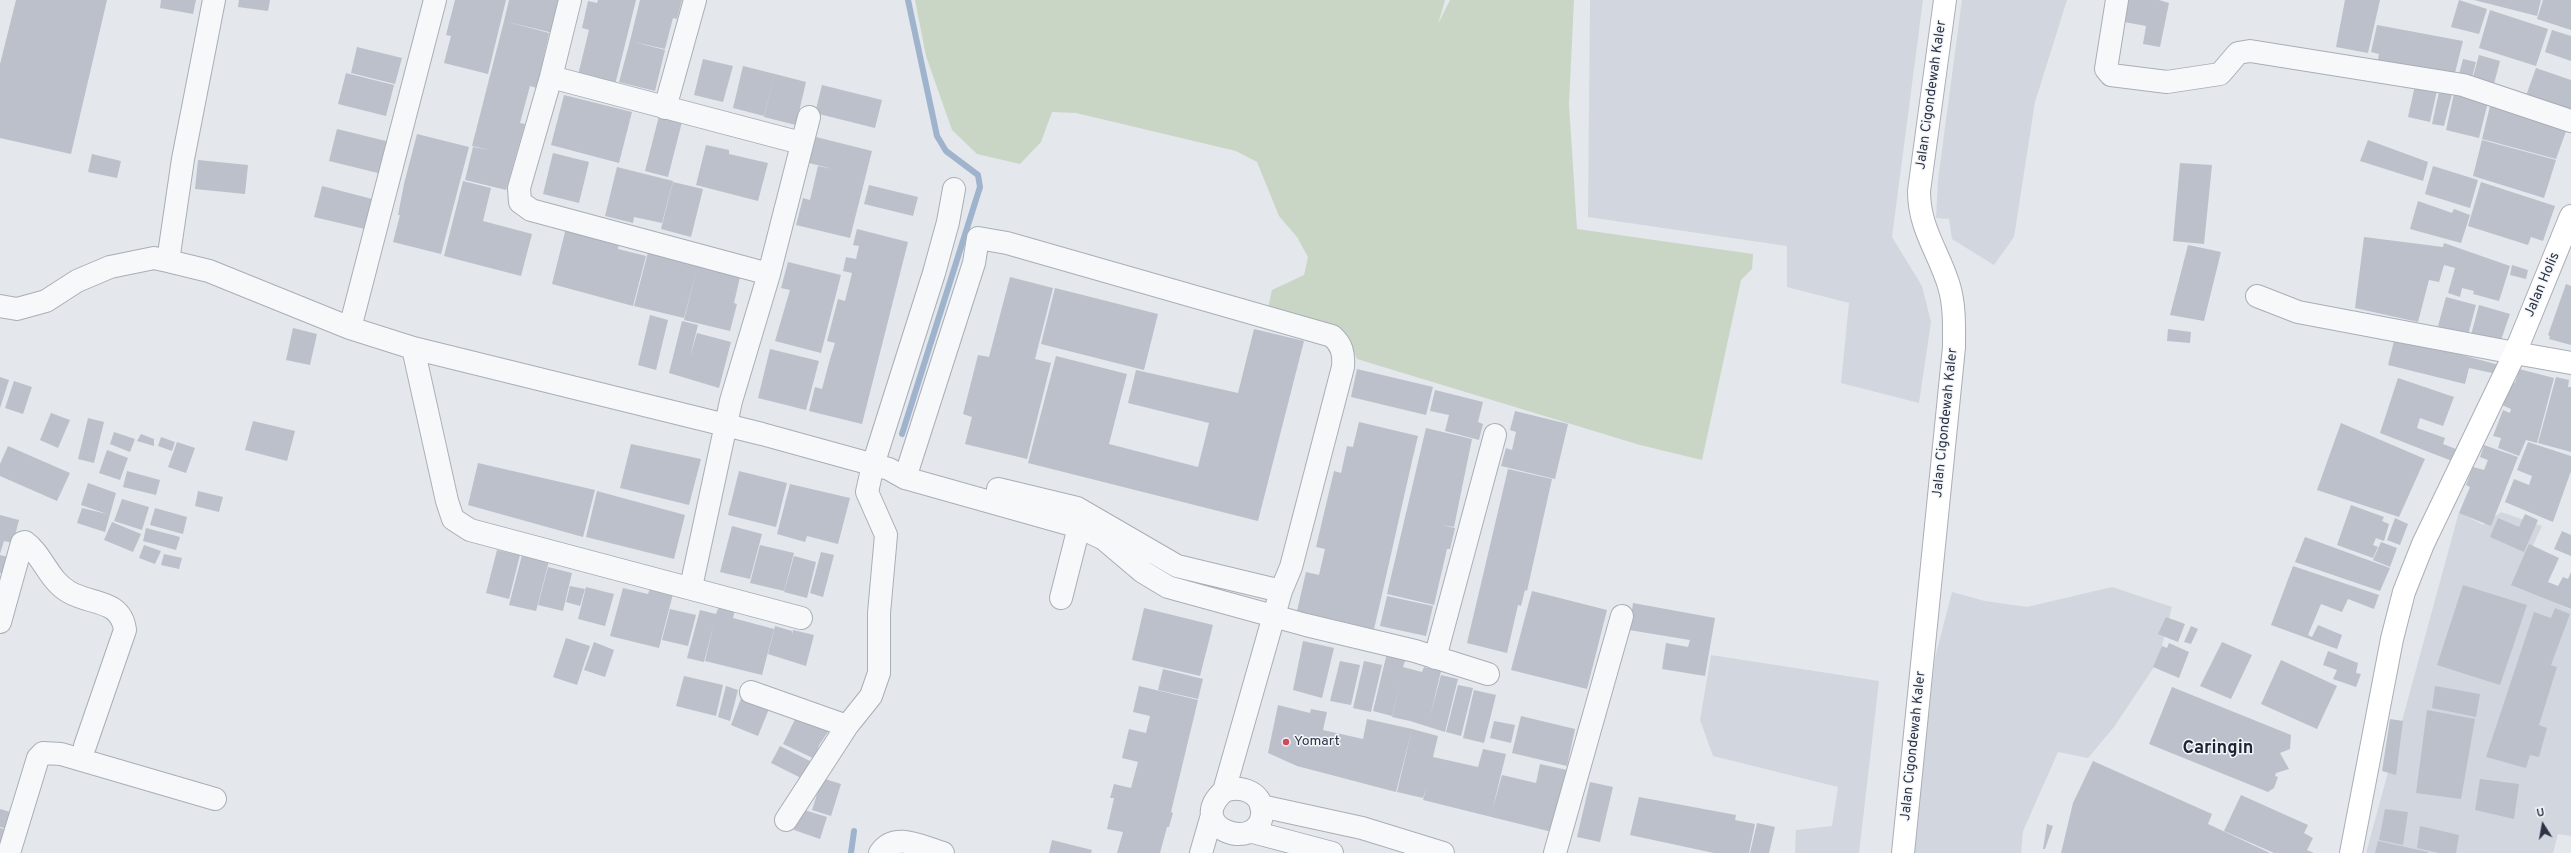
<!DOCTYPE html>
<html>
<head>
<meta charset="utf-8">
<style>
  body { margin:0 }
  #map { position:relative; width:2571px; height:853px; overflow:hidden; background:#e4e7ec; font-family:Overpass,sans-serif }
  canvas { display:block }
  .north { position:absolute; left:2523px; top:805px; width:40px; height:40px; -webkit-text-stroke:3px #f4f6f9; paint-order:stroke; rotate:349deg; font-size:11px; font-weight:700; line-height:16px; text-align:center; color:#2b3445 }
  .north::after { content:''; display:block; margin:auto; width:14px; height:18px; background:#2b3445; clip-path:polygon(50% 0,100% 100%,50% 72%,0 100%) }
</style>
</head>
<body>
<div id="map">
<canvas width="2571" height="853"></canvas>
<div class="north">U</div>
</div>
<script>
const context = document.querySelector('canvas').getContext('2d');
context.lineJoin = 'round';
function paint(path, color) { context.fillStyle = color; context.fill(path, 'evenodd'); }
function trace(path, color, width, dash) { context.strokeStyle = color; context.lineWidth = width; context.lineCap = dash ? 'butt' : 'round'; context.setLineDash(dash || []); context.stroke(path); }
function write(font, color, halo, rows, align = 'center') {
  context.font = font + ' Overpass,sans-serif'; context.lineWidth = 3; context.setLineDash([]); context.textBaseline = 'middle'; context.strokeStyle = halo; context.fillStyle = color; for (const [text, x, y, turn = 0] of rows) {
    context.save(); context.translate(x, y); context.rotate((+turn || 0) * Math.PI / 180); context.textAlign = isNaN(turn) ? turn : align; if (halo) context.strokeText(text, 0, 0); context.fillText(text, 0, 0); context.restore();
  }
}
paint(new Path2D(`
  M1590,0H1923L1892,237L1922,286L1931,322L1919,403L1841,383L1849,303L1787,287V246L1588,217Z
  M1962,0H2067L2035,102L2014,237L1994,265L1952,239L1949,219L1936,218L1938,180Z
  M2459,512L2483,525L2501,512L2542,526L2515,584L2571,610V836L2558,834L2553,853H2366Z
  M2112,587L2172,607L2158,661L2114,727L2088,758L2058,752L2023,831L2021,853H1913L1935,658L1952,592L1985,601L2027,607Z
  M1711,655L1879,681L1859,853H1795L1796,830L1832,826L1838,787L1713,756L1700,720Z`), '#d2d6de');
paint(new Path2D(`
  M915,0H1445L1438,24L1450,0H1574L1569,104L1577,229L1753,254L1752,269L1741,280L1702,460L1640,445L1357,359C1342,320 1304,317 1268,308L1272,290L1304,275L1308,257L1297,237L1279,216L1257,162L1236,151L1076,113L1052,112L1041,142L1020,164L977,154L952,130L926,56Z`), '#c9d6c5');
trace(new Path2D(`
  M902,434L980,187L978,175L946,151L937,136L908,0
  M851,853L854,831`), '#9fb4cc', 6);
paint(new Path2D(`
  M16,0H107L71,154L0,138V64Z
  M161,0H196L193,14L160,8Z
  M239,0H270L268,11L238,7Z
  M455,0H506L488,74L444,63L451,36L446,35Z
  M509,0H561L553,33L504,21Z
  M598,0H636L615,85L578,75L589,30L582,28L588,1L597,3Z
  M640,0H682L677,19L649,12L673,18L665,49L630,41Z
  M2123,0H2159L2169,3L2160,47L2143,44L2146,26L2119,21Z
  M2345,0H2380L2368,53L2336,47Z
  M2459,0L2487,9L2479,34L2451,27Z
  M2474,0H2541L2537,16Z
  M2543,0H2571V30L2537,19Z
  M2490,10L2548,29L2536,66L2479,48Z
  M504,21L549,33L537,88L530,86L520,123L525,124L506,190L465,180L473,147L490,150L472,146Z
  M2377,25L2463,41L2454,77L2377,65L2379,54L2371,52Z
  M2552,30L2571,36V61L2545,52Z
  M630,41L665,50L655,91L619,82Z
  M357,47L402,58L395,84L351,73Z
  M2479,55L2500,61L2493,88L2471,84Z
  M703,59L733,66L723,102L694,95Z
  M2463,59L2476,62L2471,81L2458,78Z
  M743,66L775,74L764,116L733,108Z
  M2536,68L2571,80V120L2523,104Z
  M346,73L394,85L386,116L338,104Z
  M775,74L806,82L796,125L764,117Z
  M2416,81L2438,86L2430,122L2408,117Z
  M2441,83L2454,86L2444,126L2432,124Z
  M822,85L882,100L875,128L815,113Z
  M2455,89L2489,98L2479,138L2446,130Z
  M564,95L632,112L619,163L551,145Z
  M2491,102L2569,123L2556,159L2482,139Z
  M659,116L682,122L668,177L645,171Z
  M337,129L390,142L382,174L329,161Z
  M417,134L469,147L441,254L393,242L400,215H398L404,184Z
  M816,137L872,151L850,238L796,225L803,198L810,200L818,166L833,169L809,163Z
  M2368,140L2428,162L2423,181L2360,161Z
  M2482,140L2556,160L2544,198L2473,176Z
  M706,145L729,150V154L768,163L758,201L696,185Z
  M553,153L589,162L579,203L543,194Z
  M92,154L121,161L117,178L88,172Z
  M198,160L248,165L245,194L195,189Z
  M2180,163L2212,165L2204,244L2173,241Z
  M2433,166L2478,180L2470,208L2425,194Z
  M617,167L673,181L662,223L634,217L633,223L605,216Z
  M463,181L491,188L483,221L532,234L521,276L444,256Z
  M673,182L703,189L691,237L661,229Z
  M2481,182L2555,206L2543,241L2531,237L2528,245L2468,226Z
  M869,185L918,197L913,216L864,204Z
  M322,186L376,200L369,230L314,217Z
  M2418,201L2452,213L2454,209L2470,215L2461,243L2410,229Z
  M566,228L619,244L618,249L646,256L633,306L552,284Z
  M857,229L908,242L862,424L809,411L815,387L822,389L830,359L835,343L827,341L838,299L845,301L852,273L843,271L846,257L856,259L859,246L853,245Z
  M2364,237L2443,247L2444,243L2510,266L2499,301L2473,294L2474,291L2462,288L2460,297L2448,293L2455,268L2444,265L2439,282L2429,280L2418,322L2355,308Z
  M2188,245L2221,252L2204,321L2170,315Z
  M648,252L740,277L734,303L737,304L730,331L684,320L697,268L684,318L634,306Z
  M788,262L841,275L821,353L775,341L790,290L781,288Z
  M2512,265L2528,270L2526,279L2510,275Z
  M1010,277L1053,288L1035,359L1051,363L1027,459L965,444L972,417L963,414L978,355L989,357Z
  M2566,284L2571,286V345L2549,339L2550,336L2548,335Z
  M1055,288L1158,314L1144,370L1041,344Z
  M2446,297L2476,305L2468,335L2438,326Z
  M2479,305L2510,314L2500,343L2471,335Z
  M650,315L668,320L656,370L638,365Z
  M682,321L698,325L690,357L697,333L731,342L719,388L669,373Z
  M293,328L317,334L310,365L286,360Z
  M1254,329L1304,341L1258,521L1028,463L1056,356L1127,374L1109,444L1198,467L1209,423L1128,403L1136,370L1238,393Z
  M2168,329L2191,332L2190,343L2167,341Z
  M2395,337L2499,365L2497,374L2469,368L2465,384L2388,365Z
  M770,349L819,361L806,410L758,398Z
  M1357,369L1433,387L1426,415L1351,397Z
  M2519,369L2554,378L2537,443L2526,440L2519,456L2498,448L2501,438L2493,436L2503,410L2510,413L2511,409L2502,405L2510,381L2515,383Z
  M0,377L9,380L0,408Z
  M2556,377L2569,380L2568,387H2571V452L2538,443Z
  M2398,378L2454,397L2443,426L2420,418L2417,428L2445,438L2443,444L2456,449L2452,461L2380,433Z
  M14,381L32,387L23,414L5,408Z
  M1435,390L1483,402L1478,422L1483,424L1479,440L1445,431L1449,415L1430,411Z
  M1515,411L1568,424L1555,479L1501,466L1506,448L1512,450L1516,432L1510,430Z
  M51,413L70,420L58,448L40,440Z
  M88,418L104,422L94,463L78,459Z
  M253,421L295,431L287,461L245,450Z
  M1359,422L1418,436L1412,461L1386,455L1412,461L1383,590L1336,579L1383,590L1374,629L1297,611L1306,572L1319,575L1325,549L1316,547L1334,471L1341,473L1347,446L1353,447Z
  M2341,423L2425,459L2399,517L2317,490Z
  M1426,428L1472,439L1454,527L1441,525L1455,528L1450,549H1447L1434,605L1387,594Z
  M114,432L135,439L130,452L110,444Z
  M141,434L154,439V446L137,441Z
  M161,437L175,442L172,451L158,446Z
  M177,442L195,448L186,473L168,467Z
  M2528,442L2571,456V471L2553,522L2505,502L2514,479L2529,485L2532,476L2517,470Z
  M631,444L701,459L689,505L620,488Z
  M2484,445L2518,457L2491,526L2459,513L2470,487L2466,485L2473,467L2484,470L2488,460L2480,457Z
  M8,446L70,473L57,501L0,476V464Z
  M107,450L128,458L120,480L99,473Z
  M478,463L595,490L583,537L468,505Z
  M1508,469L1552,479L1527,591L1525,590L1521,606L1518,605L1507,653L1467,643Z
  M127,471L160,480L156,495L123,487Z
  M739,471L787,483L776,527L728,515Z
  M88,483L116,493L105,532L77,523L82,508L107,514L81,505Z
  M790,484L850,498L838,544L807,536L805,542L777,534Z
  M198,491L223,497L219,512L195,506Z
  M597,491L685,515L674,559L586,537Z
  M122,499L149,507L142,530L114,521Z
  M2351,505L2384,517L2382,521L2389,524L2384,541L2376,538L2373,545L2378,547L2373,558L2337,545Z
  M155,508L187,517L183,534L150,525Z
  M2525,514L2538,520L2524,552L2490,537L2498,518L2519,527Z
  M0,515L19,520L13,543L4,541L0,554Z
  M2395,518L2408,524L2400,545L2387,540Z
  M112,522L141,534L133,552L104,540Z
  M732,526L762,534L750,579L720,572Z
  M146,528L180,537L176,550L143,541Z
  M2562,531L2571,535V556L2554,549Z
  M2305,537L2390,568L2380,591L2295,562Z
  M2381,542L2397,548L2390,567L2373,560Z
  M2529,544L2559,558L2548,582L2558,586L2563,577L2568,579L2571,572V609L2511,585Z
  M144,545L161,551L155,564L139,558Z
  M760,545L794,553L784,591L750,583Z
  M497,550L520,555L509,599L486,593Z
  M821,552L834,555L823,597L810,593Z
  M164,554L182,558L179,569L161,565Z
  M0,555L8,557L4,574L0,573Z
  M522,555L549,561L536,611L509,605Z
  M794,556L816,562L807,598L784,592Z
  M2293,566L2379,595L2374,609L2348,599L2342,612L2321,604L2308,635L2312,637L2318,625L2342,635L2337,649L2271,625Z
  M548,567L572,573L563,611L538,605Z
  M2463,585L2527,605L2500,685L2437,665Z
  M570,586L585,589L580,606L566,602Z
  M586,587L614,594L605,626L578,619Z
  M623,588L648,594L650,588L673,594L659,648L610,636Z
  M1532,591L1607,610L1587,689L1511,670Z
  M1387,596L1433,606L1426,636L1380,626Z
  M1633,603L1715,618L1705,676L1662,669L1666,643L1688,647L1690,640L1629,630Z
  M719,606L735,610L733,618L774,629L762,675L705,661L714,623L704,662L687,658L700,610L716,614Z
  M1144,608L1213,625L1200,676L1132,660Z
  M2555,608L2570,614L2551,665L2557,667L2539,725L2547,728L2539,757L2530,755L2526,768L2486,757L2534,612L2551,618Z
  M670,609L696,615L688,646L662,640Z
  M2166,617L2185,624L2178,642L2158,634Z
  M775,626L792,631V635L793,630L814,635L806,666L768,654Z
  M2191,626L2198,629L2191,644L2184,642Z
  M566,638L590,646L577,685L553,677Z
  M1303,641L1334,648L1322,698L1293,690Z
  M594,642L614,650L605,677L584,670Z
  M2222,642L2252,655L2231,699L2200,686Z
  M2169,643L2189,652L2179,678L2153,667L2162,646L2167,648Z
  M2328,651L2358,663L2356,673L2361,674L2356,687L2333,679L2337,670L2323,665Z
  M1387,653L1406,658L1403,667L1422,672L1424,667L1441,671L1430,717L1441,675L1458,679L1445,732L1410,721L1417,693L1410,721L1392,717L1401,680L1392,716L1373,711Z
  M2281,660L2337,686L2317,729L2261,704Z
  M1340,661L1360,665L1351,705L1330,701Z
  M1364,661L1382,665L1371,712L1353,708Z
  M1163,669L1203,679L1198,699L1158,690Z
  M684,676L723,685L716,716L676,706Z
  M1458,685L1473,688L1461,736L1446,732Z
  M726,686L738,690L730,721L718,717Z
  M1139,686L1198,700L1171,812L1173,813L1169,827H1167L1160,853H1117L1123,832L1107,829L1114,798H1110L1114,784L1131,788L1138,762L1122,758L1129,729L1146,733L1150,716L1133,712Z
  M2435,686L2480,694L2476,717L2432,708Z
  M2172,687L2291,735L2290,749L2280,753L2289,769L2276,773L2275,776L2278,777L2274,788L2268,792L2149,744Z
  M1474,690L1496,695L1484,743L1463,738Z
  M743,693L771,704L758,736L731,725Z
  M1278,705L1310,713L1311,709L1327,712L1323,730L1363,739L1367,719L1412,729L1396,792L1297,766L1268,753Z
  M2427,710L2475,719L2461,799L2416,793Z
  M798,713L830,729L819,745L815,759L783,744Z
  M1521,716L1575,729L1567,766L1512,753Z
  M2390,719L2403,721L2396,775L2382,771Z
  M1494,721L1515,725L1511,743L1490,738Z
  M1412,729L1438,736L1433,757L1478,767L1483,749L1506,754L1492,811L1502,775L1536,783L1540,764L1567,770L1552,832L1423,800L1427,786L1423,798L1397,792Z
  M780,746L810,761L801,778L771,763Z
  M2093,761L2212,814L2208,824L2270,853H2061L2073,803Z
  M822,778L841,784L831,816L812,810Z
  M2480,779L2519,784L2514,819L2475,810Z
  M1590,782L1613,787L1600,842L1577,837Z
  M2241,795L2308,825L2304,833L2313,838L2307,850L2314,853H2274L2224,831Z
  M1639,797L1736,815L1735,820L1755,824L1749,853H1714L1630,835Z
  M0,809L17,814L12,830L0,827Z
  M801,809L827,817L820,839L794,830Z
  M2385,809L2408,812L2403,845L2379,840Z
  M1757,823L1775,827L1769,853H1750Z
  M2047,824L2053,826L2045,849H2043Z
  M2420,826L2459,835L2456,853H2439L2417,848Z
  M0,828L12,831L0,853Z
  M1052,840L1092,850L1091,853H1049Z
  M2378,841L2428,852V853H2375Z`), '#bbc0ca');
const street = new Path2D(`
  M570,0L551,77L519,188L520,202L531,210L769,274
  M2117,0L2106,69L2111,75L2167,82L2220,74L2238,53L2250,51L2463,85L2571,121
  M551,77L801,143
  M665,108L695,0
  M168,261L183,159L214,0
  M2257,296L2298,312L2515,353
  M0,306L17,309L46,301L77,281L110,267L154,258L168,261L209,271L350,328L413,348L762,434L889,469L905,478L1079,527L1104,539L1143,572L1168,587L1306,625L1415,651L1488,674
  M350,328L435,0
  M413,348L447,501L453,519L470,530L801,618
  M905,478L974,263L978,238L1007,243L1332,336C1342,345 1344,353 1343,367L1291,567L1281,591L1224,791C1183,828 1258,853 1262,815C1264,792 1241,785 1224,791
  M998,489L1077,508L1177,566L1281,591
  M691,587L731,401L769,274L809,117
  M1061,598L1079,527
  M0,622L22,543L25,542C42,554 49,581 69,592C91,605 121,599 125,630L85,746
  M1435,658L1495,435
  M751,692L847,726
  M1261,806L1362,828L1443,853
  M786,820L847,726L871,696L879,673V613L886,535L867,492L873,465L934,273L948,222L954,189
  M1253,832L1332,853
  M9,853L38,758L43,753L61,754L215,799
  M880,853C895,831 922,847 943,853
  M1201,853L1212,815
  M1555,853L1622,616`);
const secondary = new Path2D(`
  M2515,353L2571,363
  M1903,853L1954,347C1954,327 1955,306 1949,286C1939,252 1919,229 1919,191L1945,0
  M2351,853L2392,639L2404,592L2423,544L2515,353L2571,216`);
trace(street, '#a9aeb7', 24);
trace(secondary, '#a9aeb7', 24);
trace(street, '#f7f8fa', 22);
trace(secondary, '#fff', 22);
for (const [x, y, r, color] of [
  [1286,742,4,"#d1495b"]
]) { const dot = new Path2D(); dot.arc(x, y, r, 0, 2 * Math.PI); context.fillStyle = color; context.fill(dot); trace(dot, '#f4f6f9', 1.5); }
write('14px', '#2b3445', '#f4f6f9', [
  ["Jalan Cigondewah Kaler",1932,95,-82],
  ["Jalan Holis",2543,285,-67],
  ["Jalan Cigondewah Kaler",1946,423,-84],
  ["Jalan Cigondewah Kaler",1914,746,-84]
]);
write('14px', '#2b3445', '#f4f6f9', [
  ["Yomart",1294,742]
], 'left');
write('bold 18px', '#1d2536', '#f4f6f9', [
  ["Caringin",2218,749]
]);
</script>
</body>
</html>
